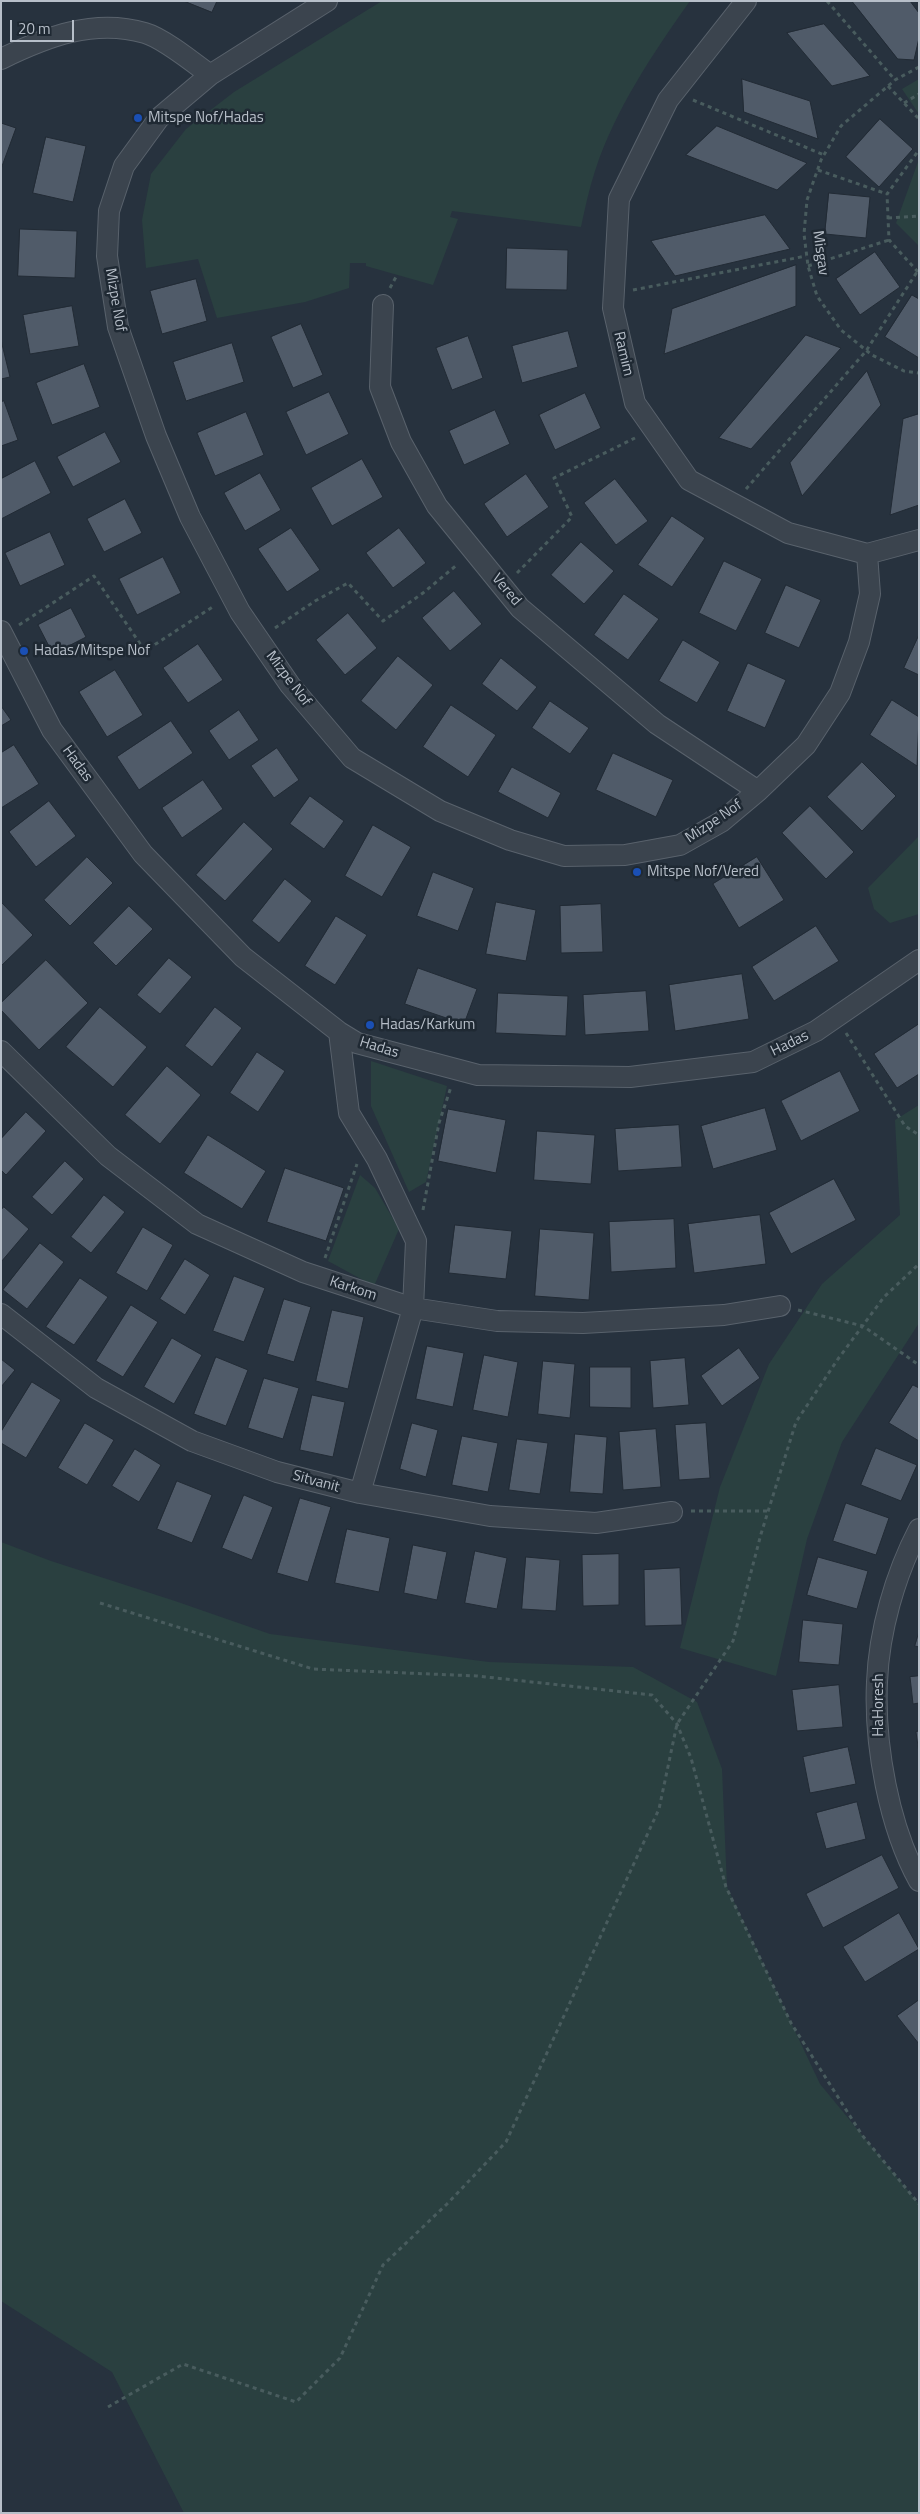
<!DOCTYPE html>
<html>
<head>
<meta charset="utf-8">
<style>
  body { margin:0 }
  #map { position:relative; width:920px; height:2514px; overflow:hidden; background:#27323e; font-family:"Titillium Web",sans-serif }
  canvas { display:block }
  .frame { position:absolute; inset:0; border:2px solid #b7bfc9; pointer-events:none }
  .scale { position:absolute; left:10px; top:20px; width:64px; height:22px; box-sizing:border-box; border:2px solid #b7bfc9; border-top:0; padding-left:6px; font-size:15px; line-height:18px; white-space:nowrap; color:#b7bfc9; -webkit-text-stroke:4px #1f2933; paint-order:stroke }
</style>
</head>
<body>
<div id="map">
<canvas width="920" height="2514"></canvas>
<div class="frame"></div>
<div class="scale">20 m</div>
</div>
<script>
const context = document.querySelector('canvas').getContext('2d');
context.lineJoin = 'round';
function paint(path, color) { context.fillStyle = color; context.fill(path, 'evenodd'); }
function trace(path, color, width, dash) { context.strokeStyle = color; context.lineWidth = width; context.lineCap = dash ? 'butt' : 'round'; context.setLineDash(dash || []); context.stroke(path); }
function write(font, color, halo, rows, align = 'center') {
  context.font = font + ' "Titillium Web",sans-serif'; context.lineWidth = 5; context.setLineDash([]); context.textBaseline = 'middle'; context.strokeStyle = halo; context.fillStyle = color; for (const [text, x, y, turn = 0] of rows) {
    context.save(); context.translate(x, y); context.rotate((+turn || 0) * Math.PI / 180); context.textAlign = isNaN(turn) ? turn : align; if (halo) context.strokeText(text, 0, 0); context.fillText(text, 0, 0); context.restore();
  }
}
paint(new Path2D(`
  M382,1H690C653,53 615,110 595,171C589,189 585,208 581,227L452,211L450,217L458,219L433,285L366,266V263H350L349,288L305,302L217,318L198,259L146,268L142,220L151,174L186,129L234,92Z
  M919,79V114L902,89Z
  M919,159V246L896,223Z
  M919,836V914L890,923L874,909L868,888Z
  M371,1061L447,1086L426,1182L409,1192L371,1106Z
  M919,1105V1323L842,1442L807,1539L776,1676L680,1648L720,1487L769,1364L822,1284L900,1215L895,1120Z
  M360,1175L375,1188L399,1229L374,1286L328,1261Z
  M1,1542L51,1561L175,1601L270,1634L489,1662L633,1667L697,1702L722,1769L727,1887L820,2084L919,2204V2513H184L112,2372L1,2301Z`), '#2a4040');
const building = new Path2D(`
  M184,1H217L212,12Z
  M852,1H910L919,13V38L914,60L898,59Z
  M824,24L870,76L832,86L787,33Z
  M742,79L810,101L818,139L744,112Z
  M880,119L913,149L879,187L846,157Z
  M1,123L16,128L1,169Z
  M717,126L807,163L777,190L686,155Z
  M46,137L86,146L73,202L33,193Z
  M829,193L870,197L866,238L825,234Z
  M765,215L790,249L675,276L651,241Z
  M20,229L77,231L75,278L18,276Z
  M507,248L568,250L567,290L506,289Z
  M875,252L900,287L860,315L836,279Z
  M796,265V306L664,354L672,309Z
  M196,279L207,321L162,334L150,291Z
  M912,295L919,299V358L885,337Z
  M72,306L79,346L30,354L23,315Z
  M301,324L323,375L293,388L271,337Z
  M568,331L578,367L522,383L512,346Z
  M806,335L841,348L751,449L719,438Z
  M468,336L483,378L452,390L436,348Z
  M1,340L10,377L1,379Z
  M232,343L244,382L186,401L173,362Z
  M84,364L100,407L52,425L36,383Z
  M867,371L881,405L802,496L790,463Z
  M329,392L349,434L306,455L286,412Z
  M585,393L601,428L555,450L539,415Z
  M4,401L18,440L1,446V402Z
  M495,410L510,444L464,465L449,431Z
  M246,412L264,455L215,476L197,433Z
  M919,414V505L890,515L903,419Z
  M105,432L121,462L73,487L57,457Z
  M362,459L383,497L332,526L311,488Z
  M35,461L51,493L1,519V479Z
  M260,473L281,510L245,531L224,493Z
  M526,474L549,507L507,537L484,504Z
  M615,479L648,521L616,545L584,503Z
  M125,499L142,533L104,552L87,519Z
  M672,516L705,538L672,587L638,565Z
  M291,528L320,570L287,592L258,549Z
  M399,528L426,563L393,588L366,553Z
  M50,532L65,565L20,586L5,553Z
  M581,542L614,571L584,604L551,575Z
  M163,557L181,593L137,615L119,579Z
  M724,561L762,579L736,631L699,613Z
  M786,585L821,600L799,648L765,633Z
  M454,591L482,624L450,651L422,618Z
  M624,594L659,619L628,660L594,635Z
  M71,608L86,637L53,654L38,625Z
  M348,613L377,648L345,675L316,640Z
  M919,635V675L904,668Z
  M683,640L720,662L697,703L659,681Z
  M198,644L223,680L188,703L163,668Z
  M398,656L433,685L396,730L361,701Z
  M501,658L537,687L517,711L482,684Z
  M748,663L786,680L765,728L727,711Z
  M115,670L143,715L107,737L79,692Z
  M892,700L919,717L917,766L870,735Z
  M550,701L589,728L570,754L532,728Z
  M451,705L496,735L468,777L423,747Z
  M1,706L11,720L1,726Z
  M239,710L259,740L229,760L209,731Z
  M171,721L193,753L139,790L117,757Z
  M14,745L39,784L1,808V753Z
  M277,748L299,780L274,798L251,766Z
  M613,753L673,780L656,817L596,790Z
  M862,762L896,796L862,831L827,797Z
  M512,767L561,793L548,818L498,792Z
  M203,780L223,809L182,838L162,808Z
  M310,796L344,821L324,849L290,824Z
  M49,801L76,836L36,867L9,832Z
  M810,806L854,852L826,879L782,833Z
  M244,822L273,849L225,901L196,875Z
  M373,825L411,847L382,897L345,876Z
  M87,857L113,883L70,926L44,900Z
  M757,857L784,900L739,928L713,884Z
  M433,872L474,888L458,931L417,916Z
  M285,879L312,901L279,943L252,921Z
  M1,902L33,935L1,966Z
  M496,902L536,910L526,961L486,954Z
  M601,904L603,952L561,953L560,906Z
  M129,906L153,929L116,966L93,943Z
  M336,916L367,935L335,985L305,966Z
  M816,926L839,961L774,1001L752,967Z
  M169,958L192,977L160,1014L137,995Z
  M46,960L88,1003L39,1050L1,1010V1003Z
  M418,968L477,989L464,1024L405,1004Z
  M742,974L749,1019L675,1031L669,985Z
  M646,991L649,1031L585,1035L583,995Z
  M498,993L568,996L566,1036L496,1033Z
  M100,1007L147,1047L113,1087L66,1047Z
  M215,1007L242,1028L212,1067L185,1046Z
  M919,1024V1074L897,1088L874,1054Z
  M257,1052L285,1071L258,1112L230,1093Z
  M167,1066L201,1095L160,1144L125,1115Z
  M840,1071L860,1111L801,1141L781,1101Z
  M765,1108L777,1150L713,1169L701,1126Z
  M448,1109L506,1120L496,1173L438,1161Z
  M26,1112L46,1131L6,1175L1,1170V1139Z
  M679,1125L682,1167L618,1171L615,1129Z
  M537,1131L595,1135L591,1184L534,1180Z
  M208,1135L266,1171L242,1209L184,1173Z
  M65,1161L84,1179L52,1215L32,1197Z
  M285,1168L344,1188L326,1241L267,1222Z
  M834,1179L856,1220L791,1254L769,1213Z
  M104,1195L125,1212L91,1253L71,1237Z
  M4,1207L29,1229L1,1262V1210Z
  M760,1215L766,1264L694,1273L688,1224Z
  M674,1219L676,1268L611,1272L609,1222Z
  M455,1225L512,1231L506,1279L449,1273Z
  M143,1227L173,1245L147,1291L116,1273Z
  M540,1229L594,1233L589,1300L535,1296Z
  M40,1243L64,1262L27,1309L3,1290Z
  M185,1259L210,1275L185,1315L160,1299Z
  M234,1276L265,1288L244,1342L213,1331Z
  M80,1278L108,1297L74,1345L46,1327Z
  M284,1299L311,1307L294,1362L267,1354Z
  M131,1305L158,1322L123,1377L96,1361Z
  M332,1310L364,1317L348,1389L316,1381Z
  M172,1338L202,1355L174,1404L144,1387Z
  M427,1346L464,1353L453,1407L416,1399Z
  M739,1348L760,1378L722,1406L701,1376Z
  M484,1355L518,1362L508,1417L473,1410Z
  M216,1357L248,1370L226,1426L194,1414Z
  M685,1358L689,1405L653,1408L650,1361Z
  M1,1359L15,1370L1,1387Z
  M543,1361L575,1364L570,1418L538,1414Z
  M590,1367H631V1408L590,1407Z
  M264,1378L299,1388L283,1439L248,1428Z
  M32,1382L61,1400L26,1458L1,1443V1432Z
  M913,1385L919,1388V1441L889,1423Z
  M312,1395L345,1402L333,1457L300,1450Z
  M85,1423L114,1440L87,1485L58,1468Z
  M412,1423L438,1430L426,1477L400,1469Z
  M706,1423L710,1478L679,1480L675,1425Z
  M656,1429L661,1487L623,1490L619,1432Z
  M575,1434L607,1437L603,1494L570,1492Z
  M462,1436L498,1443L488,1492L452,1485Z
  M517,1439L548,1443L540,1494L509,1490Z
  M876,1448L917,1465L901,1501L861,1485Z
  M135,1449L161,1465L139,1502L112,1486Z
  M177,1481L212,1495L192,1543L157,1529Z
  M244,1495L273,1507L252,1560L222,1548Z
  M300,1498L331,1507L308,1582L277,1573Z
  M846,1503L889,1518L876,1555L833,1541Z
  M347,1529L390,1538L379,1592L335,1583Z
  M413,1545L447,1552L437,1600L404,1593Z
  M475,1551L507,1558L497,1609L465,1603Z
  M619,1554V1605L583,1606L582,1555Z
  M526,1557L560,1560L556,1611L522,1609Z
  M818,1557L868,1571L857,1609L807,1595Z
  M680,1568L682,1625L645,1626L644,1570Z
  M803,1620L843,1624L839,1665L799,1662Z
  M919,1632V1647L915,1646Z
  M919,1676V1703L913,1704L910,1677Z
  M839,1685L843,1727L797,1731L792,1690Z
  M919,1731V1753L916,1732Z
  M848,1747L856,1784L810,1793L803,1757Z
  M857,1802L866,1839L826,1849L816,1813Z
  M882,1855L899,1888L823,1928L806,1894Z
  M899,1913L919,1949L865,1982L843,1947Z
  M919,2000V2044L897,2016Z`);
paint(building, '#505b69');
trace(building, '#222b35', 1);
const street = new Path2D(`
  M327,1L210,75L159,118L124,166L109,211L107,256L118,327L156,436L190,517L240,612L290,685L352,758L440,811L510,840L564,856L625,855L680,845L721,822L758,791L806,745L840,693L859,642L870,594L867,554
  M746,1L668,100L619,199L613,308L635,403L689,480L788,533L867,554L919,540
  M1,59C46,37 94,18 145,33C163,38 194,63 210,75
  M383,305L380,387L401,442L437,506L520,608L657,724L758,791
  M1,631L52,730L143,854L243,957L339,1032L357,1043L478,1075L630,1077L753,1062L816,1031L919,960
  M339,1032L349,1113L377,1159L416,1241L413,1308L360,1493
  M1,1051L108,1156L197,1224L303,1272L413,1308L497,1321L583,1323L724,1315L780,1306
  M1,1314L96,1388L192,1441L277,1472L360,1493L490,1516L596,1523L672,1512
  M919,1529C895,1575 879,1631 877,1682C874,1745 889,1827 919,1881`);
trace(street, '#59626c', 22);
trace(new Path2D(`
  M827,1L895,80
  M919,67L895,80L841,126L821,160L807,200L804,234L808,266L817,296L841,330L872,355L904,371L919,373
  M888,86L919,119
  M693,100L824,155
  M904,103L919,94
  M818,170L887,194
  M888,218L919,216
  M808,266L889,240
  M918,272L889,240L887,194L919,150
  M390,288L397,275
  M633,290L806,256
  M746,489L866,351L917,272
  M517,573L572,517L554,478L635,438
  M19,625L94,576L145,651L214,606
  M275,628L315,601L348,583L383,621L423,593L458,564
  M846,1033L905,1126L919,1135
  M423,1210L439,1123L451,1087
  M325,1258L357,1164
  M798,1310L863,1326L919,1365
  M691,1511H768
  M100,1603L313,1669L477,1676L652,1695L677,1724L691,1758L726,1887L791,2023L862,2135L919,2204
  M108,2407L183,2364L296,2402L340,2358L383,2265L447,2204L506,2142L659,1809L677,1724L733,1641L761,1534L796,1422L838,1359L884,1297L919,1264`), '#495c5e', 3, [4, 4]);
trace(street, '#3b444e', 20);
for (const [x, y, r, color] of [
  [138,118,5,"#1a4fb4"],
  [24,651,5,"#1a4fb4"],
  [637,872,5,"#1a4fb4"],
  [370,1025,5,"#1a4fb4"]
]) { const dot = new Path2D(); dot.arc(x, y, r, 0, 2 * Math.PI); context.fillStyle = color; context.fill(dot); trace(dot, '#1f2933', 2); }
write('15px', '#b7bfc9', '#1f2933', [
  ["Mitspe Nof/Hadas",148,118],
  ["Hadas/Mitspe Nof",34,651],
  ["Mitspe Nof/Vered",647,872],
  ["Hadas/Karkum",380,1025]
], 'left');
write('15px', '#b7bfc9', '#1f2933', [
  ["Misgav",820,253,82],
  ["Mizpe Nof",115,300,80],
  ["Ramim",623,354,77],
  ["Vered",506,590,50],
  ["Mizpe Nof",288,679,53],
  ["Hadas",77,764,54],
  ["Mizpe Nof",714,822,-34],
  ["Hadas",790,1044,-26],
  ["Hadas",379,1048,17],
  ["Karkom",353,1289,18],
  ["Sitvanit",316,1482,15],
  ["HaHoresh",879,1705,-90]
]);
</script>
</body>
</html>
